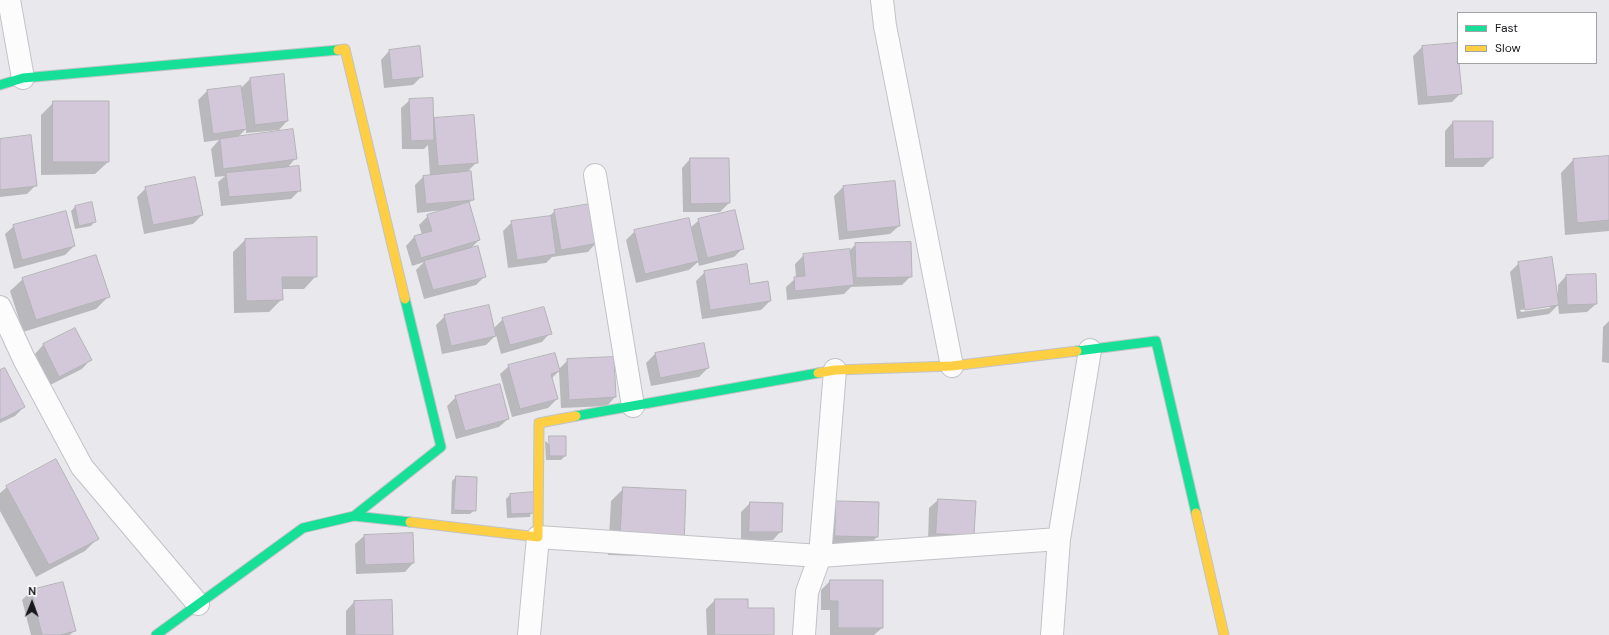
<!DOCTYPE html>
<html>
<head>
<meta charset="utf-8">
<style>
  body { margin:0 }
  #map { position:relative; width:1609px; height:635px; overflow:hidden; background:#e8e8ed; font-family:"DM Sans",sans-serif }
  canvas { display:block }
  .legend { position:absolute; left:1457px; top:12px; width:140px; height:52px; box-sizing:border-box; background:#fff; border:1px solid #a3a3a5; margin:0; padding:5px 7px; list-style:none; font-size:12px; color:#19191d }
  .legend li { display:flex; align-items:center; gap:8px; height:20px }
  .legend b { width:20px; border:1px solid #a3a3a5 }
  .north { position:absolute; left:12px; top:583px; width:40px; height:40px; -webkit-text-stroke:3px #fff; paint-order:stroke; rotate:1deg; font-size:11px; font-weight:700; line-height:16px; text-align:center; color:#19191d }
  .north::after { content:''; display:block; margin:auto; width:14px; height:18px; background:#19191d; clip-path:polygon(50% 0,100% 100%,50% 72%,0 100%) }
</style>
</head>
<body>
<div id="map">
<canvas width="1609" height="635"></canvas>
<ul class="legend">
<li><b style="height:5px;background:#16e098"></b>Fast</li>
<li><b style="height:5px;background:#ffcf43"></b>Slow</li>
</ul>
<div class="north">N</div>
</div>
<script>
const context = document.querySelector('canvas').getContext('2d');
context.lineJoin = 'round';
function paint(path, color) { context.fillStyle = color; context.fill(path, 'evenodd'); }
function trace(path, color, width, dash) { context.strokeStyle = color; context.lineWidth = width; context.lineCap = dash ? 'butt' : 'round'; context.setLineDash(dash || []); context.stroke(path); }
paint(new Path2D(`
  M1422,47L1461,93L1452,102L1418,105L1413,56Z
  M389,51L422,76L413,85L384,88L381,60Z
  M251,78L287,121L279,130L246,133V129L238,137L296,158L287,168L300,190L291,199L221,206L218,182L225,176L215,177L211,149L219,140L204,142L198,100L207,91L240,89Z
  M410,100L432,122L435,119L477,162L467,172L473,199L468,204L479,240L469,250L485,276L476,285L424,299L416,270L424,262L412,266L406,246L414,237L422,235L419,225L428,216L443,210L417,213L415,185L424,176H430L428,145L424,149H402L401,108Z
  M54,102L108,162L95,174L41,175V115Z
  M1453,122L1492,158L1483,167H1445V131Z
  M0,140L36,185L27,194L0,197Z
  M1609,157V231L1565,235L1561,173L1573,160Z
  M690,159L729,203L720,212H683L682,168Z
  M894,182L899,226L890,234L839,240L834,196L843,187Z
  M146,188L202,215L193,224L144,234L137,197Z
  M91,203L95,221L91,226L75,229L71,211L75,207Z
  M555,211L596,243L588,252L552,257L546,263L508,268L503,231L512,222L548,217Z
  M699,220L743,248L734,257L699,266L698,262L689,270L636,283L626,240L635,231L690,228Z
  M14,226L74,246L65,255L14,269L5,234Z
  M245,240L316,276L304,289H281L282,299L269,312L234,313L233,252Z
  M856,244L911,276L902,285L851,287L844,294L787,300L786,287L796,278L795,264L804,255L850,250Z
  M1519,263L1556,293H1558V285L1566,276L1596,304L1587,312L1559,314L1558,305L1549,314L1517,319L1510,272ZM1550,306V308L1521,312L1520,310Z
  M705,272L770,301L761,310L702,319L696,281Z
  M23,279L108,297L96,309L23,332L10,291Z
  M445,316L493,329L503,319L550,333L542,342L501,354L496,335L486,345L442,354L436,325Z
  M1609,321V363L1602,362L1603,327Z
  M75,329L90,360L82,369L50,385L35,354L43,345Z
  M703,345L708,368L699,377L651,386L646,363L655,354Z
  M614,358L615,397L607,406L561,408L559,371L551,379L557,399L548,408L512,417L500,374L509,366L559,369L568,360Z
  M0,371L24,407L15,416L0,423Z
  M456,397L508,419L499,427L456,439L447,406Z
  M545,441L565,456L561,460H546Z
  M456,477L475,510L470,514H451L452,481Z
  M7,487L97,539L85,551L36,577L0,511V493Z
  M624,488L683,545L670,557L608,555L611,501Z
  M534,493L530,517L507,518L506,499L510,495Z
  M938,500L975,501L964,544L928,542L929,508Z
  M836,502L877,537L868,546L826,545L827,511Z
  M750,503L781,531L773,540H741V512Z
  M364,536L413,563L405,572L356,574L355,544Z
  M830,581H882V628L874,635H830V610H821V590Z
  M62,583L74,631L70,635H31L22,600L31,591Z
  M715,600L747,609L773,635H707L706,609Z
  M354,602L392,635H346V611Z`), '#0003');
const building = new Path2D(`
  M1457,43L1462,94L1427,97L1422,46Z
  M420,46L423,77L392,80L389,50Z
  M284,74L288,121L255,125L250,78Z
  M241,86L247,129L213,134L207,90Z
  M433,98L434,140L411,141L409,99Z
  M53,101H109V162H53Z
  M474,115L478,163L438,166L434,118Z
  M1453,121H1493V158L1454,159Z
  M293,129L297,159L223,169L220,139Z
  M31,135L37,186L0,190V139Z
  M1609,156V220L1577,223L1573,159Z
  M690,158H729L730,203L691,204Z
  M299,166L301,191L229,197L226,173Z
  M471,171L474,200L426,204L423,176Z
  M195,177L203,215L153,225L145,187Z
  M895,181L900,226L847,232L843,186Z
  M92,202L96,222L79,226L75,206Z
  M469,202L480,240L421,258L414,236L432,231L427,215Z
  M590,204L598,243L561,250L554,210Z
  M735,210L744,249L707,258L698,219Z
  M66,211L75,246L22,260L13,225Z
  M551,216L556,254L517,260L511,221Z
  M689,218L699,261L645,274L634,230Z
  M317,237V277H282L283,300L246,301L245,239Z
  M911,242L912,277L856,278L855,243Z
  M478,246L486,277L433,290L424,261Z
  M850,249L854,285L795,291L794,277L805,276L803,254Z
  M96,255L110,297L36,320L22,278Z
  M1552,257L1559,305L1525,310L1518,262Z
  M747,264L750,284L768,281L771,301L710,310L704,271Z
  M1596,274L1597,304L1567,305L1566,275Z
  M489,305L496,336L451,346L444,315Z
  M544,307L552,334L510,345L502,318Z
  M75,328L92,360L59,377L43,344Z
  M704,343L709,368L660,378L655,353Z
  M555,353L560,371L551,374L558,399L520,409L508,365Z
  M614,357L616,397L569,400L567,359Z
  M5,368L25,407L0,420V370Z
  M500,384L509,419L465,431L455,396Z
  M549,436H566V456H550Z
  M56,459L99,539L49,565L6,486Z
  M456,476L477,477L476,511L454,510Z
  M623,487L686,490L684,545L620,542Z
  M535,492L536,513L511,514L510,494Z
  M938,499L976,501L974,535L936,534Z
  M836,501L879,502L878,537L835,536Z
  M750,502L783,503L782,532H749Z
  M413,533L414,563L365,565L364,535Z
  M830,580H883V628H838V601H830Z
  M63,582L76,631L60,635H42L31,590Z
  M715,599H748V608H774V635H715Z
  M392,600L393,635H355L354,601Z`);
paint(building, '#d2c8da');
trace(building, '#b4b3b7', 1);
const street = new Path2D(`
  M9,0L23,78
  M882,0L885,26L952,366
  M595,175L633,406
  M0,307L24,359L82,467L198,604
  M529,635L538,537L820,556L835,370
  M804,635L807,592L820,556L1059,539L1090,350
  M1052,635L1059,539`);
const fast = new Path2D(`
  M0,85L23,78L338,50
  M1077,351L1156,341L1196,513
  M576,416L818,373
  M354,516L441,447L405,299
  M156,635L303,528L354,516L410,522`);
const slow = new Path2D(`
  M338,50L345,49L405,299
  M818,373L835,370L952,366L1077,351
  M1196,513L1224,635
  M410,522L538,537L539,423L576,416`);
trace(street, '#c2c3c6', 24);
trace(fast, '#c2c3c6', 11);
trace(slow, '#c2c3c6', 11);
trace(street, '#fcfcfc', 22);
trace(fast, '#16e098', 9);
trace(slow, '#ffcf43', 9);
</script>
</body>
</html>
